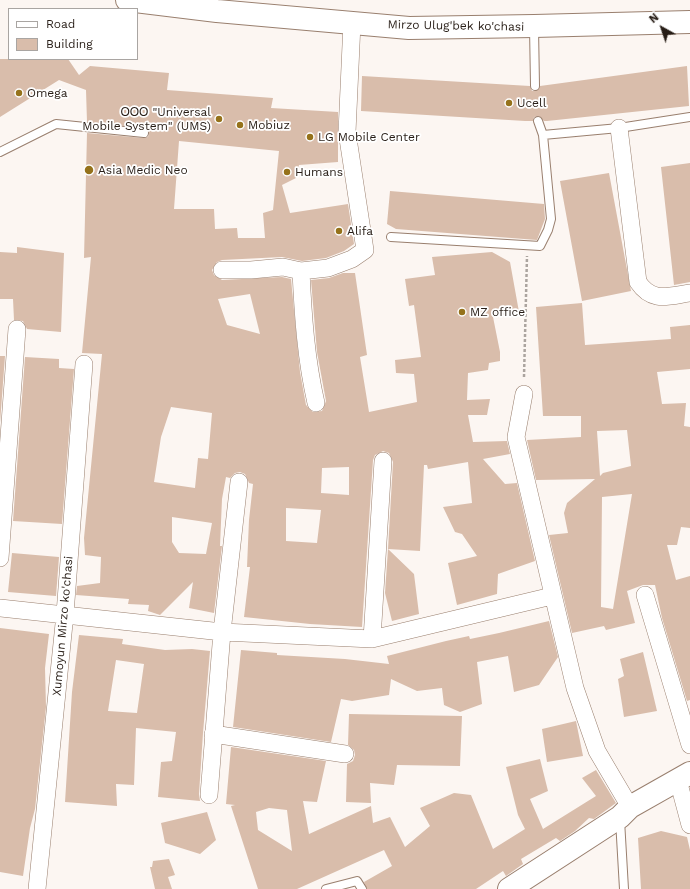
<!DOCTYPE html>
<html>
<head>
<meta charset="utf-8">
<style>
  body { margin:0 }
  #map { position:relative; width:690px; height:889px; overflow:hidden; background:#fcf6f2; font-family:"Work Sans",sans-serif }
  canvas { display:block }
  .legend { position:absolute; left:8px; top:8px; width:130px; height:52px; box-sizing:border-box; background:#fff; border:1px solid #a9a5a2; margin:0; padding:5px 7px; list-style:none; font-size:12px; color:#271d16 }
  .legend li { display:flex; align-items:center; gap:8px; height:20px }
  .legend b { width:20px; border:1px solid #a9a5a2 }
  .north { position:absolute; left:642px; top:8px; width:40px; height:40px; -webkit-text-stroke:3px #fff; paint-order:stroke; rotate:320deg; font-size:11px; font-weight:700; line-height:16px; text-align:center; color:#271d16 }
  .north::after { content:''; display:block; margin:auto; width:14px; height:18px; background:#271d16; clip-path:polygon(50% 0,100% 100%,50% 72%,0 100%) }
</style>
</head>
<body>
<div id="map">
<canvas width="690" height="889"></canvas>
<ul class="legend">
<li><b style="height:5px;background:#fff"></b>Road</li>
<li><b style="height:11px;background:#d9bdab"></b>Building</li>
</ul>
<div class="north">N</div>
</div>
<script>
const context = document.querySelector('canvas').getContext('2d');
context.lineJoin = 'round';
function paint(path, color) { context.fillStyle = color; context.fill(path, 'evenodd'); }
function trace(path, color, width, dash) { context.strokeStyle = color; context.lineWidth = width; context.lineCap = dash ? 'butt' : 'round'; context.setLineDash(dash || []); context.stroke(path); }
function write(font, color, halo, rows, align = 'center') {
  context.font = font + ' "Work Sans",sans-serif'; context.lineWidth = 3.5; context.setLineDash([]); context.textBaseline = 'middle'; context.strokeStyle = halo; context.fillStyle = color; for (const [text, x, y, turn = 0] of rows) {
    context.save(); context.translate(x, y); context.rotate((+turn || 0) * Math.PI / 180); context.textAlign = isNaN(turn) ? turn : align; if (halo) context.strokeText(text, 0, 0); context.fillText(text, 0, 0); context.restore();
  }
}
paint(new Path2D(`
  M0,59H68L79,75L90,66L169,73L167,90L273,98L271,108L338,112V162L299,165L296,178L282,185L290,213L348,204L354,244L344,251L326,258L302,261L282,257L222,260L217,262L212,270L214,275L222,280L282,277L291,279L300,372L306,405L313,412L322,411L326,401L317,352L311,280L329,278L343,273H355L367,355L360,357L369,412L417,402L414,374L396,373L395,360L421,357L414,305L409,306L405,279L435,275L432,257L492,252L510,262L519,312L493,317L500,352V361L489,363L488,370L468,373L467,400L490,399L487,415H468L473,442L507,441L510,454L483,459L505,484L517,483L535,561L498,574L497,594L457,605L448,563L477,556L462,534L455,532L443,507L472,503L468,462L428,469L427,465H424L420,551L388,549L393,462L389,453L383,451L375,455L373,460L362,627L310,624L244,617L250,567H247L249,520L253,484L249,483L245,474L240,472L235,473L230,478L226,477L222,499L220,546H222L214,613L189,608L193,582L160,615L148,611L149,605L128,604L129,599L76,595L77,586L100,583L101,557L85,555L84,538L102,354L82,353L91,257L84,258L87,133L143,138L148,137L149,133L145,128L87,122L86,90L59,80L0,117ZM179,141L279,151L273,210L263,213L265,238H238L237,228L215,229L214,209H174ZM250,294L260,334L227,325L218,299ZM171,407L212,413L208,459L198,458L195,488L154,482L161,437ZM349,467V495L321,493L322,468ZM286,508L321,510L317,543L286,541ZM172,517L212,523L206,554L179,553L172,542Z
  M687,66L689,106L547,121H544L539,116L534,117L533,121H525L361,111L362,76L530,86L532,91H535L540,86Z
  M690,163V282L674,285L661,167Z
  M609,173L631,291L582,301L560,181Z
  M390,191L544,204L545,219L537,240L396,229L387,224Z
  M17,247L64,253L61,332L27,329L23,321L14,320L13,299H0V252L17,253Z
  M582,303L585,345L671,339L670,327L690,325V369L657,372L662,404L686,403L684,426L690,427V528L681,527L677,545H667L676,580L690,576V700L687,701L662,618L655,585H643L627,591L635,623L606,630L604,626L572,633L549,535L568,533L564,513L567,503L595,479L536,480L527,440L581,437V416H543L536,307ZM627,430L631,466L603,473L600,476L597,431ZM632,494L613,609L601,607L602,497Z
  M0,356H5L0,423Z
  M25,357L59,359V368L74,369L62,524L13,521Z
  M388,549L414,574L419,614L392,621L385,593Z
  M12,553L59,557L56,596L8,592Z
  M549,621L558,657L539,685L514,692L508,656L477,662L482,704L460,712L444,705L442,688L417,691L391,679L389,695L352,701L341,699L331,742L233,727L241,650L277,653V655L345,659L389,664L387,656L446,641L469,636L470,639L499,633Z
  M0,628L49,634L45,668L46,707L35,809L30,828L23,876L0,872Z
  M79,635L123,639L122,644L165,650L192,649L210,651L203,733L199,794L200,801L158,797L161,762L172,761L176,732L136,728L134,785L116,784L117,806L65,802L72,692ZM116,660L144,664L137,713L108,711Z
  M643,652L657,711L624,717L618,679L624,676L620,659Z
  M349,714L462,716L460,766L397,765L394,785L370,783L371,803L346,802L347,764L353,761L355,755L354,750L348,745Z
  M576,721L583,756L547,762L542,729Z
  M231,747L326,761L317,802L303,801L309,834L371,806L373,823L390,817L405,847L430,826L420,808L454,793L471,795L493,849L525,829L518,815L506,767L540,759L548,791L530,799L543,829L596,796L582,778L596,770L616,803L594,819L589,818L575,831L560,841L556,838L521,859L523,864L506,876L503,871L476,889H367L364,882L392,866L384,850L297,889H258L231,806L235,805L226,804ZM269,808L287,810L292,851L258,830L256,812Z
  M207,812L216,840L200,854L165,843L161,823Z
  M661,831L687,837L690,850V889H641L638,838Z
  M169,859L175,875L168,877L172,889H155L150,867H152L153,861Z`), '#d9bdab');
const lane = new Path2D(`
  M534,27L535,86
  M543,135L619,128L690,117
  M0,152L56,124L144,133
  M391,237L540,246L548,230L551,219L543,135L538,121
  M620,820L624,889
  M326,889L357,881L362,889`);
const street = new Path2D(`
  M619,128L638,282C652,303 668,296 690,293
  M222,270H251L283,267L301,271L328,268L352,259L365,250L347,132L352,23
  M301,271C303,316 306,359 316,403
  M524,394L516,437L575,688L597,751L630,807
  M0,558L17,329
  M645,595L690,745
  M0,608L222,632L372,639L552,596
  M372,639L383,461
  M213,734L345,754
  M678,780L690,825
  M209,795L222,632L239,482
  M37,889L65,614L84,364`);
const secondary = new Path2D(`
  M509,889L620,817L630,807L690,773`);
const primary = new Path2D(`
  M127,0L217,11L409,28L534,26L690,22`);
trace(lane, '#997f6e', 10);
trace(street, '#997f6e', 18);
trace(secondary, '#997f6e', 24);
trace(primary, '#997f6e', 24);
trace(new Path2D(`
  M524,377L527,256`), '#aba49f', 2.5, [3, 2]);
trace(lane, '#fff', 8);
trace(street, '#fff', 17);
trace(secondary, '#fff', 22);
trace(primary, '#fff', 22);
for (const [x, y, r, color] of [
  [19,93,4,"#95721b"],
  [509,103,4,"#95721b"],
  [219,119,4,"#95721b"],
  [240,125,4,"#95721b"],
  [310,137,4,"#95721b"],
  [89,170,5,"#95721b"],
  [287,172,4,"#95721b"],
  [339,231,4,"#95721b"],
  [462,312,4,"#95721b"]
]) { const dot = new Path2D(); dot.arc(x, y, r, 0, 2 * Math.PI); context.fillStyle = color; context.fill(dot); trace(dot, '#fff', 1.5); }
write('12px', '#271d16', '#fff', [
  ["Mirzo Ulug'bek ko'chasi",456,26,1],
  ["Xumoyun Mirzo ko'chasi",63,626,-85]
]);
write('12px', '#271d16', '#fff', [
  ["Omega",27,93],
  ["Ucell",517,103],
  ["ООО \"Universal",211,112,"right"],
  ["Mobile System\" (UMS)",211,126,"right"],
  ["Mobiuz",248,125],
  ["LG Mobile Center",318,137],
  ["Asia Medic Neo",98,170],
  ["Humans",295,172],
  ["Alifa",347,231],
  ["MZ office",470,312]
], 'left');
</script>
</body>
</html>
